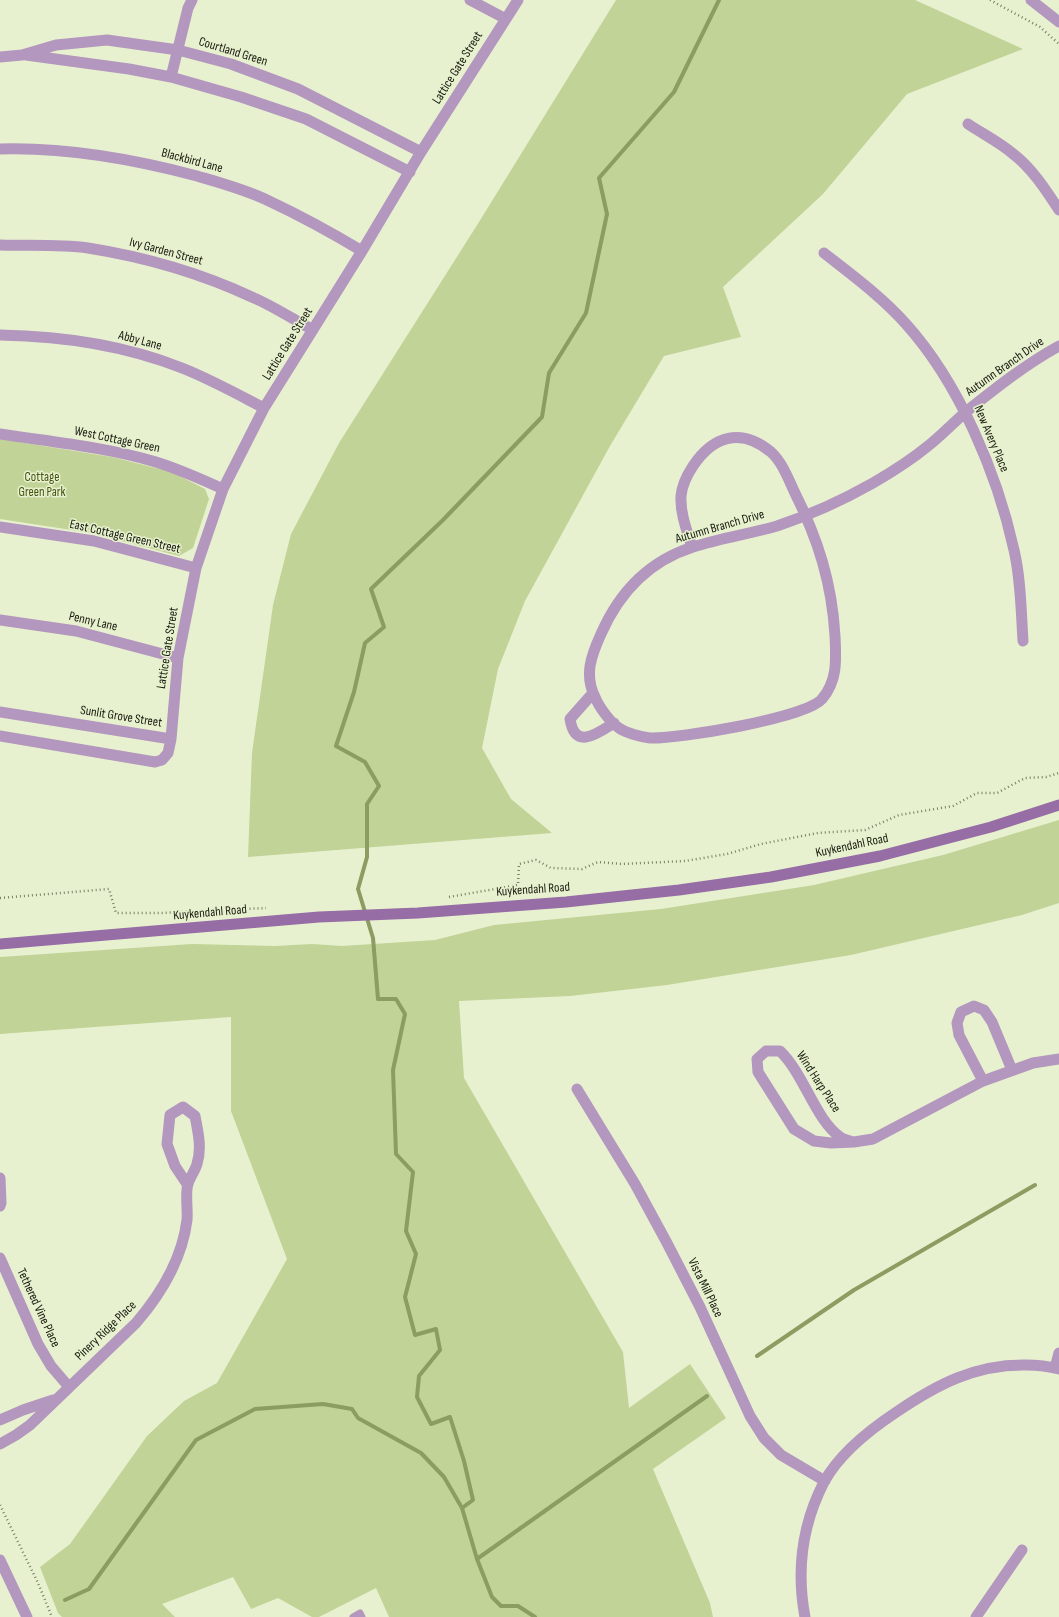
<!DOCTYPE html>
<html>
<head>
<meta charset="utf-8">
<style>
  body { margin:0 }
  canvas { display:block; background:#e7f1cf }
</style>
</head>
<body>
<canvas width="1059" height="1617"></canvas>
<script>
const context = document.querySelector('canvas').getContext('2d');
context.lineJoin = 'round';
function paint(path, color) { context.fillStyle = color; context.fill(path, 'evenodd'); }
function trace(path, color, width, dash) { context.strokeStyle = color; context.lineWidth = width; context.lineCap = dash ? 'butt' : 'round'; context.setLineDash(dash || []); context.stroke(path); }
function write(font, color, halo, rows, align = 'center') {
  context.font = font + ' "Sofia Sans Condensed",sans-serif'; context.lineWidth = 3; context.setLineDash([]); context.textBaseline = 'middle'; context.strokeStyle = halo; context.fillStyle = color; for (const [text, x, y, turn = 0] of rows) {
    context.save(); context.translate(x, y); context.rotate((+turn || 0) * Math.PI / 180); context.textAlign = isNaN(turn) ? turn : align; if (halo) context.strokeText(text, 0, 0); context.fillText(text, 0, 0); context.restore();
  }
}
paint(new Path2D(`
  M616,0H915L1023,49L907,94L823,194L723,287L741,337L664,356L610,446L525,601L498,669L482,748L511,799L552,833L248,857L252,753L273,605L291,534L339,443L479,222Z
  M0,439L112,457L172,472L205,489L209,499L193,548L179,556L91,533L0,519Z
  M1059,820V903L1022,915L851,955L667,985L570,996L459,1001L464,1078L623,1352L629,1408L690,1364L726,1418L653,1469L710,1603L713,1617H389L376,1588L319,1617H312L278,1598L251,1609L233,1577L162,1604L175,1617H62L58,1613L40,1567L70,1544L147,1436L184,1401L217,1383L287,1259L231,1111V1017L0,1034V957L192,944L275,946L312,944L342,946L435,940L494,925L661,909L814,885L943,855Z`), '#c2d397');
trace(new Path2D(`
  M757,1356L854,1290L1035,1185
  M477,1559L707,1396
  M65,1600L89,1589L196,1440L255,1409L323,1404L352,1409L358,1418L421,1453L444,1477L462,1508
  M535,1617L518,1606H501L492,1597L477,1559L462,1508L473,1500L464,1461L450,1417L431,1424L417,1397L419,1376L440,1350L436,1329L415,1335L405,1297L416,1254L406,1231L413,1172L396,1154L393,1070L405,1014L396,999H378L373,938L358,889L367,857V804L379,786L365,762L336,746L354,692L365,643L384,627L371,589L443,520L542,417L549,373L586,313L607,214L599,178L674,92L719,0`), '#8d9c61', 4);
trace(new Path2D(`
  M990,0L1040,27L1059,44
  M449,897L518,885L519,864L536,860L551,868L582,869L598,862L622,864L685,861L727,854L761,844L818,833L865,830L899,815L953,806L977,793H997L1025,778L1046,777L1059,773
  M0,898L109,889L116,913H161L266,908
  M0,1505L38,1583L52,1617`), '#787f68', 2.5, [1, 3]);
trace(new Path2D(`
  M353,1617L360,1613L362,1617`), '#b497be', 7);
trace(new Path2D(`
  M470,0L506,19
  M26,55L129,69L171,77L241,97L306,119L410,172
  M0,57L22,55L56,45L107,40L178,50L231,64L298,89L421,152
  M171,77L188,8L192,0
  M968,124C983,134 999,142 1012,153C1032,168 1046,190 1059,210
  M0,149C67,147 133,159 197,176C221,183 247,190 269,201C301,216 332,233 362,251
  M0,245C29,246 59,244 88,248C145,257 203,274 254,298C275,307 294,320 313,330
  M824,253C852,275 882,297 906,324C959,383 997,473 1014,550C1021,580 1021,611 1023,641
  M0,335C61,336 124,345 182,368C210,379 237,394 264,408
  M0,434C52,442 105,447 156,462C179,469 201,479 223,489
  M0,527L94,541L196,568
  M692,547C687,531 680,513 681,496C682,485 687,475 693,466C713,436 741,427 771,452C782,462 788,478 794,491C818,539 832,583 835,636C836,659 838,680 822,699C806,718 678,739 650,738C641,737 626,733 619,728C610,722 599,707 595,697C584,675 591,656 601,634C619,593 649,561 693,547C721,538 749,534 777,526C810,515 843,500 873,483C892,472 911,460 928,446C942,435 954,422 967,411C996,388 1026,364 1059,346
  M0,620L76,631L178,658
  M593,693L570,719C575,751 598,733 614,723
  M0,712L171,739
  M0,736L155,762L162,760L168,753L171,739L178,658L196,568L223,489L264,408L362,251L421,152L518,0
  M983,1081L959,1035L957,1023L961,1012L974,1006L984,1010L992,1022L1012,1070
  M577,1089L635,1184L667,1243L700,1307L750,1416L764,1438L781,1455L825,1481
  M854,1142C850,1141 844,1140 840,1137C815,1119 804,1074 780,1051H766L757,1059L758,1072L794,1129L814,1141L831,1143L854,1142L873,1139L983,1081L1033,1063L1059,1059
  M0,1178L1,1203L0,1206
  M0,1258L38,1344L51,1366L69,1387
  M1055,1368L1059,1353
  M0,1420L23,1410L53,1400
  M0,1444L16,1435L30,1425L136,1323C161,1294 182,1260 187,1220C188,1210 185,1192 188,1184C190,1177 195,1171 197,1164C202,1148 198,1132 195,1116L183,1107L170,1115L167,1144L175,1166L187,1184
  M805,1617C796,1569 802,1525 824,1482C840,1453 868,1431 895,1413C936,1385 975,1364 1026,1365C1037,1365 1048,1366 1059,1369
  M976,1617L1022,1550`), '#b497be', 11);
trace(new Path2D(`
  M1031,0L1059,22
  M0,1560L27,1617`), '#b497be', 11);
trace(new Path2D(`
  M0,944L319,917L418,913L566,902L679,890L771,877L880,856L991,827L1059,805`), '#976da6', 11);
write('13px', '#161a0d', '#e7f1cf', [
  ["Courtland Green",233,52,17],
  ["Lattice Gate Street",458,68,-58],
  ["Blackbird Lane",192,161,15],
  ["Ivy Garden Street",166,252,15],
  ["Abby Lane",140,341,15],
  ["Lattice Gate Street",288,344,-58],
  ["Autumn Branch Drive",1005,367,-35],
  ["New Avery Place",991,439,67],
  ["West Cottage Green",117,440,12],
  ["Autumn Branch Drive",720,527,-16],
  ["East Cottage Green Street",125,537,13],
  ["Penny Lane",93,622,13],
  ["Lattice Gate Street",168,648,-81],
  ["Sunlit Grove Street",121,717,9],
  ["Kuykendahl Road",852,846,-12],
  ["Kuykendahl Road",533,890,-4],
  ["Kuykendahl Road",210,913,-5],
  ["Wind Harp Place",818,1082,57],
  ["Vista Mill Place",705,1288,64],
  ["Tethered Vine Place",38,1308,65],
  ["Pinery Ridge Place",106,1331,-44]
]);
write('13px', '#44520e', '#e7f1cf', [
  ["Cottage",42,478],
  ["Green Park",42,493]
]);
</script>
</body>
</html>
